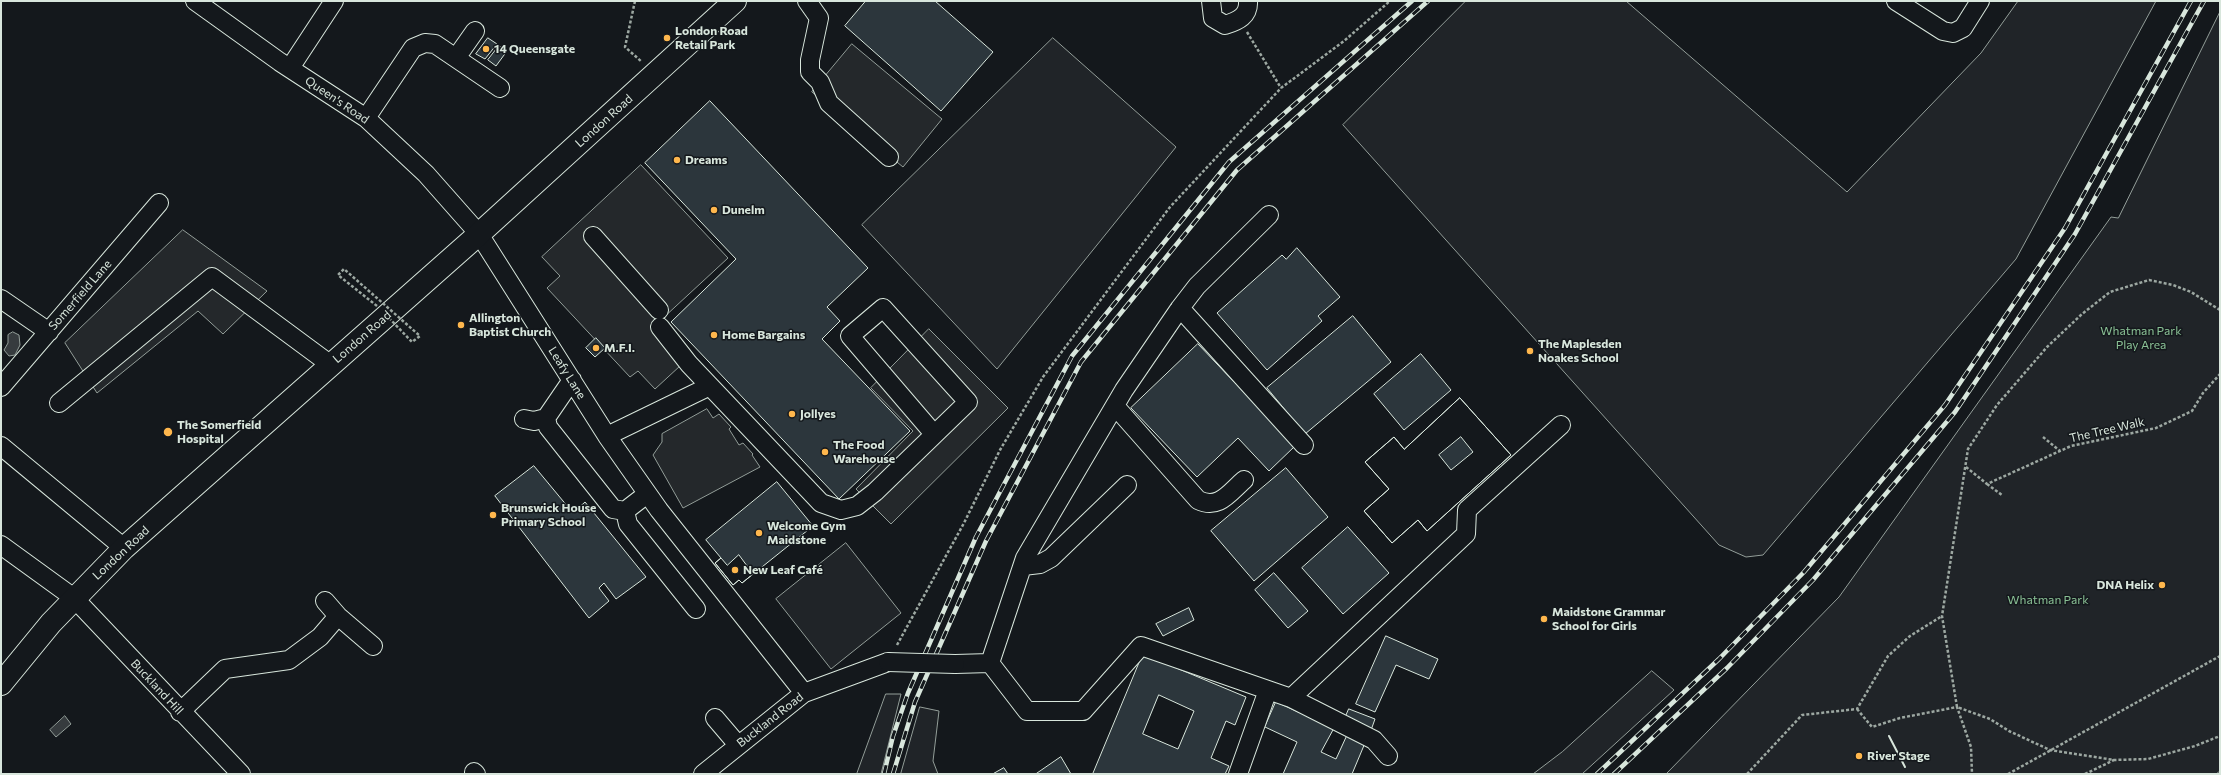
<!DOCTYPE html>
<html>
<head>
<meta charset="utf-8">
<style>
  body { margin:0 }
  #map { position:relative; width:2221px; height:775px; overflow:hidden; background:#14181c; font-family:Commissioner,sans-serif }
  canvas { display:block }
  .frame { position:absolute; inset:0; border:2px solid #d8e6dc; pointer-events:none }
</style>
</head>
<body>
<div id="map">
<canvas width="2221" height="775"></canvas>
<div class="frame"></div>
</div>
<script>
const context = document.querySelector('canvas').getContext('2d');
context.lineJoin = 'round';
function paint(path, color) { context.fillStyle = color; context.fill(path, 'evenodd'); }
function trace(path, color, width, dash) { context.strokeStyle = color; context.lineWidth = width; context.lineCap = dash ? 'butt' : 'round'; context.setLineDash(dash || []); context.stroke(path); }
function write(font, color, halo, rows, align = 'center') {
  context.font = font + ' Commissioner,sans-serif'; context.lineWidth = 3; context.setLineDash([]); context.textBaseline = 'middle'; context.strokeStyle = halo; context.fillStyle = color; for (const [text, x, y, turn = 0] of rows) {
    context.save(); context.translate(x, y); context.rotate((+turn || 0) * Math.PI / 180); context.textAlign = isNaN(turn) ? turn : align; if (halo) context.strokeText(text, 0, 0); context.fillText(text, 0, 0); context.restore();
  }
}
const green = new Path2D(`
  M1466,1H1626L1847,192L1981,53L2018,1H2156L2016,259L1763,555L1746,557L1719,545L1343,125Z
  M2220,12V771L2216,774H1666L1839,597L2111,217L2118,218Z
  M1053,38L1176,147L997,369L862,225Z
  M846,543L901,613L831,669L776,599Z
  M1652,671L1674,690L1582,774H1533L1562,752Z
  M886,694H901L881,774H857Z
  M920,707L939,711L933,761L938,774H901Z`);
paint(green, '#202428');
trace(green, '#939e99', 1);
const parking = new Path2D(`
  M852,44L942,119L903,167L812,92Z
  M641,165L728,258L662,319L693,354L655,389L638,371L630,377L547,288L560,276L542,257Z
  M183,230L267,291L223,334L198,311L97,393L65,343Z
  M929,329L1008,408L891,524L856,489L913,431L871,388Z
  M707,409L713,418L719,414L731,427L729,429L739,445L743,443L753,454L752,455L760,467L683,508L653,455L662,442V434Z`);
paint(parking, '#24282b');
trace(parking, '#939e99', 1);
const water = new Path2D(`
  M13,332L19,335L20,345L15,355L9,356L4,350L8,343V335Z
  M65,716L71,724L56,737L50,730Z`);
paint(water, '#363b3e');
trace(water, '#939e99', 1);
const building = new Path2D(`
  M866,1H935L993,52L941,111L845,26Z
  M488,38L497,44L485,59L476,54Z
  M499,46L507,51L496,66L488,60Z
  M710,101L868,268L827,307L840,321L822,339L910,431L839,499L671,322L736,259L645,163Z
  M1297,248L1340,297L1318,316L1322,321L1267,370L1217,313L1282,255L1286,259Z
  M1353,316L1391,362L1305,434L1267,388Z
  M596,338L605,348L595,357L586,348Z
  M1198,344L1295,446L1269,471L1238,438L1197,477L1131,408Z
  M1421,354L1451,390L1404,430L1374,394Z
  M1460,398L1511,455L1427,531L1418,520L1392,543L1364,511L1389,489L1365,462L1394,437L1404,449ZM1461,437L1473,452L1451,470L1439,455Z
  M1460,398L1511,455L1427,531L1418,520L1392,543L1364,511L1389,489L1365,462L1394,437L1404,449Z
  M534,466L573,513L585,502L646,577L616,599L604,583L599,588L609,601L589,618L495,496Z
  M1286,468L1328,517L1254,581L1211,531Z
  M777,482L813,526L742,583L739,580L733,585L715,563L721,558L706,540Z
  M1348,527L1389,573L1343,614L1302,568Z
  M739,555L753,574L742,583L739,580L733,585L715,563L721,558L727,565Z
  M1274,573L1308,611L1288,628L1255,590Z
  M1189,608L1194,620L1163,636L1156,624Z
  M1386,636L1438,659L1429,679L1396,665L1375,712L1356,704Z
  M1143,654L1246,697L1235,725L1226,721L1211,758L1229,766L1225,774H1093ZM1159,695L1194,711L1178,749L1143,734Z
  M1276,702L1334,728L1321,752L1336,759L1347,735L1365,743L1352,774H1283L1297,742L1265,727Z
  M1349,709L1375,719L1370,733L1343,723Z
  M1061,757L1071,774H1036Z
  M1004,768L1008,774H993Z`);
paint(building, '#2c363c');
trace(building, '#d8e6dc', 1);
const minor = new Path2D(`
  M195,1L280,62L366,118L426,174L479,234L607,436L659,510L804,693
  M807,1L819,18L810,60V72L820,82L829,103L889,157
  M1211,1L1213,18L1225,25C1238,21 1249,16 1248,1
  M1896,1L1943,31L1953,33L1963,28L1980,1
  M456,58L475,31
  M290,68L334,1
  M366,118L413,48L425,43L435,44L500,88
  M593,236L659,310
  M1,299L49,332
  M1180,308L1304,445
  M660,327L689,364L821,503L841,510L857,506L875,492L968,402L883,308L850,336L934,434
  M1,387L159,203
  M59,403L212,277L331,365
  M1115,406L1198,500C1219,510 1229,493 1244,480
  M546,418L548,427L613,509L625,511L647,494
  M524,419L534,421L546,418L572,380
  M607,436L710,386
  M1,446L124,548
  M625,511L628,524L696,609
  M1,545L74,598L241,774
  M1023,566L1040,564L1051,558L1127,485
  M325,601L338,616L373,646
  M990,663L1027,711H1083L1141,646L1291,698L1466,534L1467,510L1561,425
  M955,664L990,663L1025,558L1124,390L1180,308L1197,286L1269,215
  M1291,698L1374,740L1388,756
  M180,712L225,669L289,660L320,637L338,616
  M715,718L738,745
  M474,772L476,774
  M703,774L804,693L888,662
  M1238,774L1268,690`);
const major = new Path2D(`
  M1,684L51,623L124,548L479,234L735,1`);
trace(minor, '#d8e6dc', 20);
trace(major, '#d8e6dc', 24);
trace(new Path2D(`
  M635,1L625,47L642,62
  M1247,32L1281,88
  M2220,310L2191,292L2173,285L2149,280L2110,292L2082,314L2047,347L1997,405L1968,449L1942,616L1957,707L1990,719L2009,731L2050,750L2114,760L2148,759L2195,746L2220,736
  M2043,437L2060,451
  M1966,467L1987,484L2071,446L2156,428L2192,411L2203,393L2220,374
  M1987,484L2002,495
  M897,645L964,523L1000,450L1043,377L1170,207L1281,88L1344,41L1390,1
  M1857,709L1872,727L1900,718L1957,707L1971,747L1972,774
  M1747,774L1802,715L1857,709L1888,656L1910,636L1942,616
  M2008,774L2220,656
  M2085,774L2114,760`), '#9da8a2', 2.5, [3, 2]);
trace(minor, '#14181c', 18);
trace(major, '#14181c', 22);
const rail = new Path2D(`
  M884,774L893,736L908,693L976,537L1072,356L1229,162L1412,1
  M893,774L915,702L986,541L1081,362L1237,170L1428,1
  M1597,774L1719,659L1804,572L1945,405L2065,228L2191,1
  M1614,774L1727,668L1813,580L1955,412L2075,234L2204,1`);
trace(rail, '#d8e6dc', 4.5);
trace(rail, '#14181c', 3, [9]);
const minorBridge = new Path2D(`
  M888,662L955,664`);
trace(minorBridge, '#d8e6dc', 20, []);
trace(new Path2D(`
  M377,306L338,275L344,269L420,336L412,342L390,319`), '#9da8a2', 2.5, [3, 2]);
trace(minorBridge, '#14181c', 18);
trace(new Path2D(`
  M1889,736L1905,767`), '#d8e6dc', 2);
for (const [x, y, r, color] of [
  [667,38,4,"#ffb74d"],
  [486,49,4,"#ffb74d"],
  [677,160,4,"#ffb74d"],
  [714,210,4,"#ffb74d"],
  [461,325,4,"#ffb74d"],
  [714,335,4,"#ffb74d"],
  [596,348,4,"#ffb74d"],
  [1530,351,4,"#ffb74d"],
  [792,414,4,"#ffb74d"],
  [168,432,5,"#ffb74d"],
  [825,452,4,"#ffb74d"],
  [493,515,4,"#ffb74d"],
  [759,533,4,"#ffb74d"],
  [735,570,4,"#ffb74d"],
  [2162,585,4,"#ffb74d"],
  [1544,619,4,"#ffb74d"],
  [1859,756,4,"#ffb74d"]
]) { const dot = new Path2D(); dot.arc(x, y, r, 0, 2 * Math.PI); context.fillStyle = color; context.fill(dot); trace(dot, '#14181c', 1.5); }
write('bold 12px', '#d8e6dc', '#14181c', [
  ["London Road",675,31],
  ["Retail Park",675,45],
  ["14 Queensgate",494,49],
  ["Dreams",685,160],
  ["Dunelm",722,210],
  ["Allington",469,318],
  ["Baptist Church",469,332],
  ["Home Bargains",722,335],
  ["The Maplesden",1538,344],
  ["Noakes School",1538,358],
  ["M.F.I.",604,348],
  ["Jollyes",800,414],
  ["The Somerfield",177,425],
  ["Hospital",177,439],
  ["The Food",833,445],
  ["Warehouse",833,459],
  ["Brunswick House",501,508],
  ["Primary School",501,522],
  ["Welcome Gym",767,526],
  ["Maidstone",767,540],
  ["New Leaf Café",743,570],
  ["DNA Helix",2154,585,"right"],
  ["Maidstone Grammar",1552,612],
  ["School for Girls",1552,626],
  ["River Stage",1867,756]
], 'left');
write('12px', '#d8e6dc', '#14181c', [
  ["Queen's Road",337,100,34],
  ["London Road",604,121,-42],
  ["Somerfield Lane",80,295,-49],
  ["London Road",362,337,-41],
  ["Leafy Lane",567,373,58],
  ["The Tree Walk",2107,430,-13],
  ["London Road",121,553,-43],
  ["Buckland Hill",157,687,47],
  ["Buckland Road",770,720,-38]
]);
write('12px', '#8ac095', '#14181c', [
  ["Whatman Park",2141,331],
  ["Play Area",2141,345],
  ["Whatman Park",2048,600]
]);
</script>
</body>
</html>
